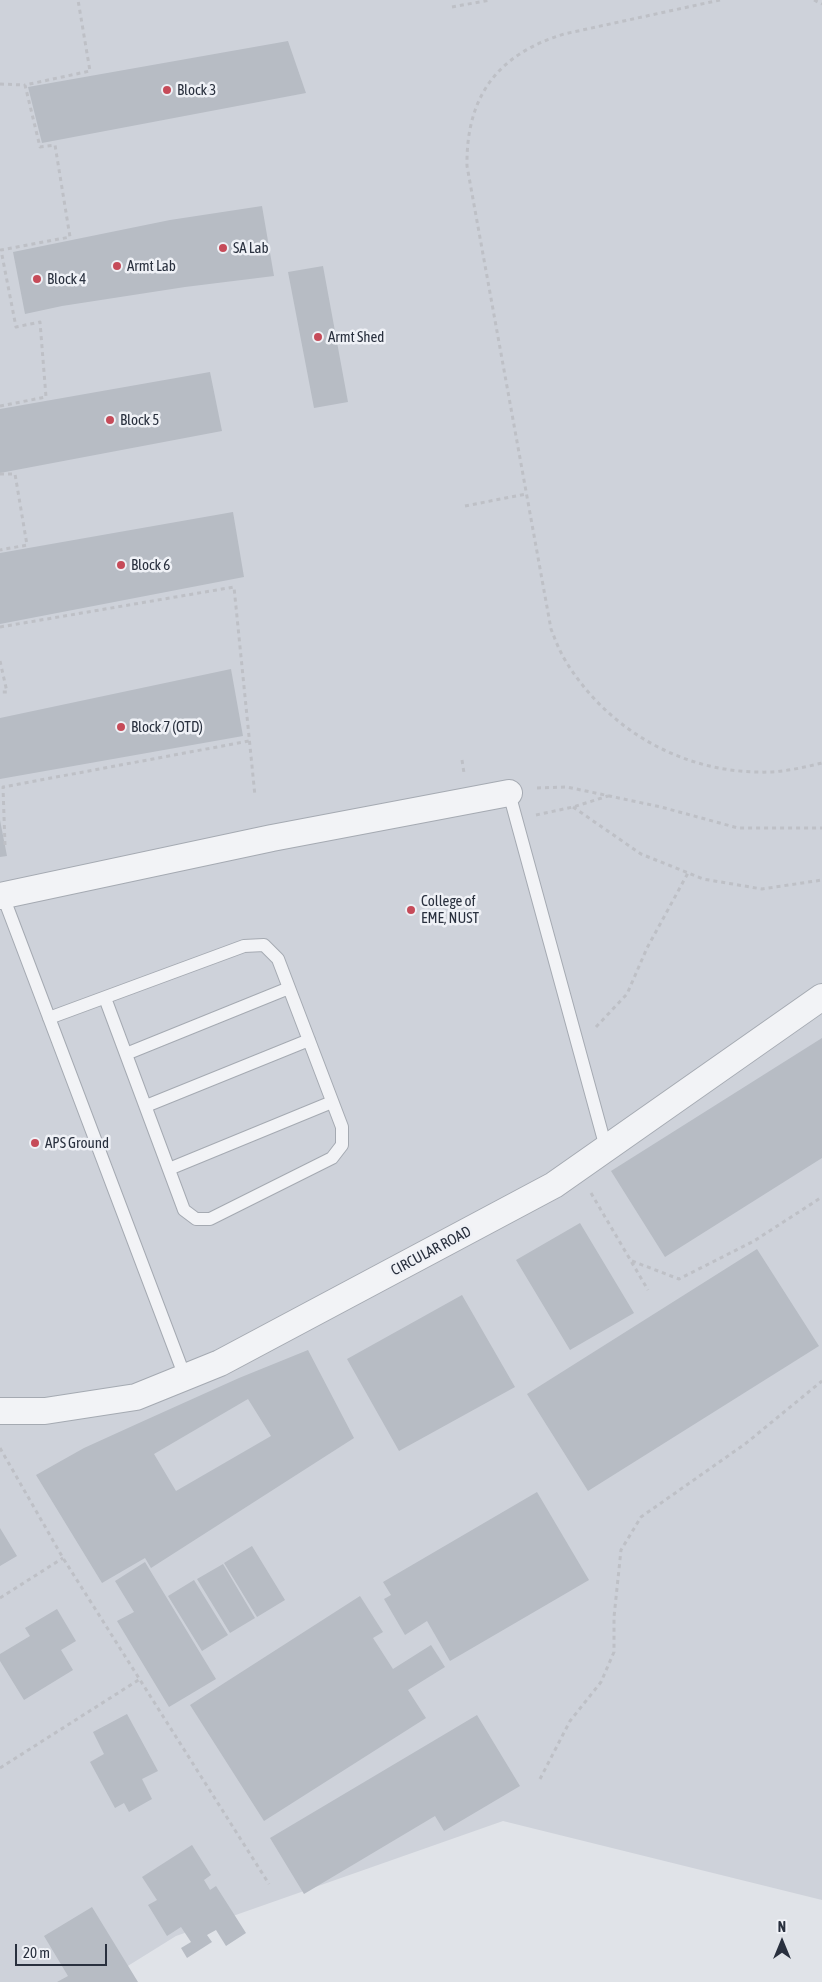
<!DOCTYPE html>
<html>
<head>
<meta charset="utf-8">
<style>
  body { margin:0 }
  #map { position:relative; width:822px; height:1982px; overflow:hidden; background:#e0e3e8; font-family:"Asap Condensed",sans-serif }
  canvas { display:block }
  .north { position:absolute; left:757px; top:1917px; width:50px; height:50px; -webkit-text-stroke:4px #eff1f6; paint-order:stroke; rotate:0deg; font-size:14px; font-weight:700; line-height:20px; text-align:center; color:#29303e }
  .north::after { content:''; display:block; margin:auto; width:18px; height:22px; background:#29303e; clip-path:polygon(50% 0,100% 100%,50% 72%,0 100%) }
  .scale { position:absolute; left:15px; top:1944px; width:92px; height:22px; box-sizing:border-box; border:2px solid #29303e; border-top:0; padding-left:6px; font-size:15px; line-height:18px; white-space:nowrap; color:#29303e; -webkit-text-stroke:4px #eff1f6; paint-order:stroke }
</style>
</head>
<body>
<div id="map">
<canvas width="822" height="1982"></canvas>
<div class="north">N</div>
<div class="scale">20 m</div>
</div>
<script>
const context = document.querySelector('canvas').getContext('2d');
context.lineJoin = 'round';
function paint(path, color) { context.fillStyle = color; context.fill(path, 'evenodd'); }
function trace(path, color, width, dash) { context.strokeStyle = color; context.lineWidth = width; context.lineCap = dash ? 'butt' : 'round'; context.setLineDash(dash || []); context.stroke(path); }
function write(font, color, halo, rows, align = 'center') {
  context.font = font + ' "Asap Condensed",sans-serif'; context.lineWidth = 5; context.setLineDash([]); context.textBaseline = 'middle'; context.strokeStyle = halo; context.fillStyle = color; for (const [text, x, y, turn = 0] of rows) {
    context.save(); context.translate(x, y); context.rotate((+turn || 0) * Math.PI / 180); context.textAlign = isNaN(turn) ? turn : align; if (halo) context.strokeText(text, 0, 0); context.fillText(text, 0, 0); context.restore();
  }
}
paint(new Path2D(`
  M0,0H822V1900L503,1821L176,1936L102,1982H0Z`), '#ced2da');
paint(new Path2D(`
  M288,41L306,93L42,143L28,87Z
  M262,206L274,276L185,287L62,306L25,314L13,252L170,220Z
  M323,266L348,402L314,408L288,272Z
  M210,372L222,431L0,473V409Z
  M233,512L244,577L0,624V553Z
  M231,669L243,736L0,779V718Z
  M0,820L7,856L0,857Z
  M822,1038V1158L665,1257L611,1171Z
  M580,1223L634,1313L570,1350L516,1260Z
  M757,1249L819,1346L588,1491L527,1394Z
  M462,1295L515,1387L399,1451L347,1359Z
  M308,1350L354,1438L151,1568L145,1558L102,1583L36,1475L84,1448L139,1423L239,1378ZM248,1399L271,1436L176,1491L154,1454Z
  M537,1492L589,1580L450,1661L427,1621L405,1635L384,1599L391,1595L383,1582Z
  M0,1528L17,1556L0,1566Z
  M252,1546L285,1600L257,1617L224,1563Z
  M145,1562L216,1679L169,1707L117,1621L134,1612L115,1581Z
  M223,1564L255,1618L230,1633L197,1579Z
  M194,1580L228,1635L202,1651L168,1596Z
  M360,1596L383,1632L373,1638L393,1669L431,1645L445,1667L408,1690L426,1718L264,1821L190,1705Z
  M57,1609L76,1641L61,1650L73,1670L24,1700L0,1661V1654L30,1636L25,1628Z
  M127,1714L158,1771L142,1779L152,1799L129,1812L124,1803L115,1808L90,1762L104,1754L93,1732Z
  M477,1715L520,1786L444,1831L435,1816L304,1894L270,1838Z
  M192,1845L211,1875L204,1880L210,1890L216,1886L246,1933L226,1946L216,1930L207,1935L212,1942L187,1958L181,1948L191,1942L181,1927L167,1936L148,1905L157,1900L142,1877Z
  M92,1907L138,1982H57L68,1976L44,1936Z`), '#b7bcc4');
const lane = new Path2D(`
  M509,793L606,1148
  M3,896L185,1377
  M49,1018L244,946L264,945L278,959L342,1127V1145L332,1158L210,1219H196L184,1210L105,998
  M126,1054L289,988
  M146,1106L309,1040
  M169,1169L332,1102`);
const street = new Path2D(`
  M0,896L272,838L509,793
  M0,1411H45L136,1397L220,1363L554,1185L822,997`);
trace(lane, '#a5aab2', 14);
trace(street, '#a5aab2', 28);
trace(new Path2D(`
  M720,0L564,34C498,54 466,96 467,166L551,629C555,639 559,650 565,660C606,728 679,771 758,772C780,773 801,768 822,763
  M814,0L822,4
  M452,7L490,0
  M0,84L25,85
  M0,406L46,397L40,322L16,327L1,250L70,237L55,145L40,147L25,85L90,71L78,0
  M0,474H15L27,545L0,550
  M465,506L526,494
  M0,627L234,587L255,796
  M0,661L7,692H0
  M462,760L464,773
  M537,788L567,787L661,807L738,828H822
  M573,807L641,854L703,879L762,889L822,880
  M536,815L573,807L608,796
  M5,845L3,787L249,741
  M596,1027L627,994L647,948L688,873
  M591,1193L648,1290
  M632,1261L679,1279L754,1241L822,1197
  M0,1448L63,1558L269,1884
  M0,1598L63,1558
  M0,1768L140,1679
  M540,1779L570,1721L601,1682L614,1652V1617L621,1550L641,1517L745,1444L822,1381`), '#bec0c6', 3, [4, 4]);
trace(lane, '#f2f3f6', 12);
trace(street, '#f2f3f6', 26);
for (const [x, y, r, color] of [
  [167,90,5,"#c64b59"],
  [223,248,5,"#c64b59"],
  [117,266,5,"#c64b59"],
  [37,279,5,"#c64b59"],
  [318,337,5,"#c64b59"],
  [110,420,5,"#c64b59"],
  [121,565,5,"#c64b59"],
  [121,727,5,"#c64b59"],
  [411,910,5,"#c64b59"],
  [35,1143,5,"#c64b59"]
]) { const dot = new Path2D(); dot.arc(x, y, r, 0, 2 * Math.PI); context.fillStyle = color; context.fill(dot); trace(dot, '#eff1f6', 2); }
write('15px', '#29303e', '#eff1f6', [
  ["Block 3",177,90],
  ["SA Lab",233,248],
  ["Armt Lab",127,266],
  ["Block 4",47,279],
  ["Armt Shed",328,337],
  ["Block 5",120,420],
  ["Block 6",131,565],
  ["Block 7 (OTD)",131,727],
  ["College of",421,901],
  ["EME, NUST",421,918],
  ["APS Ground",45,1143]
], 'left');
write('15px', '#29303e', '#eff1f6', [
  ["CIRCULAR ROAD",431,1251,-28]
]);
</script>
</body>
</html>
